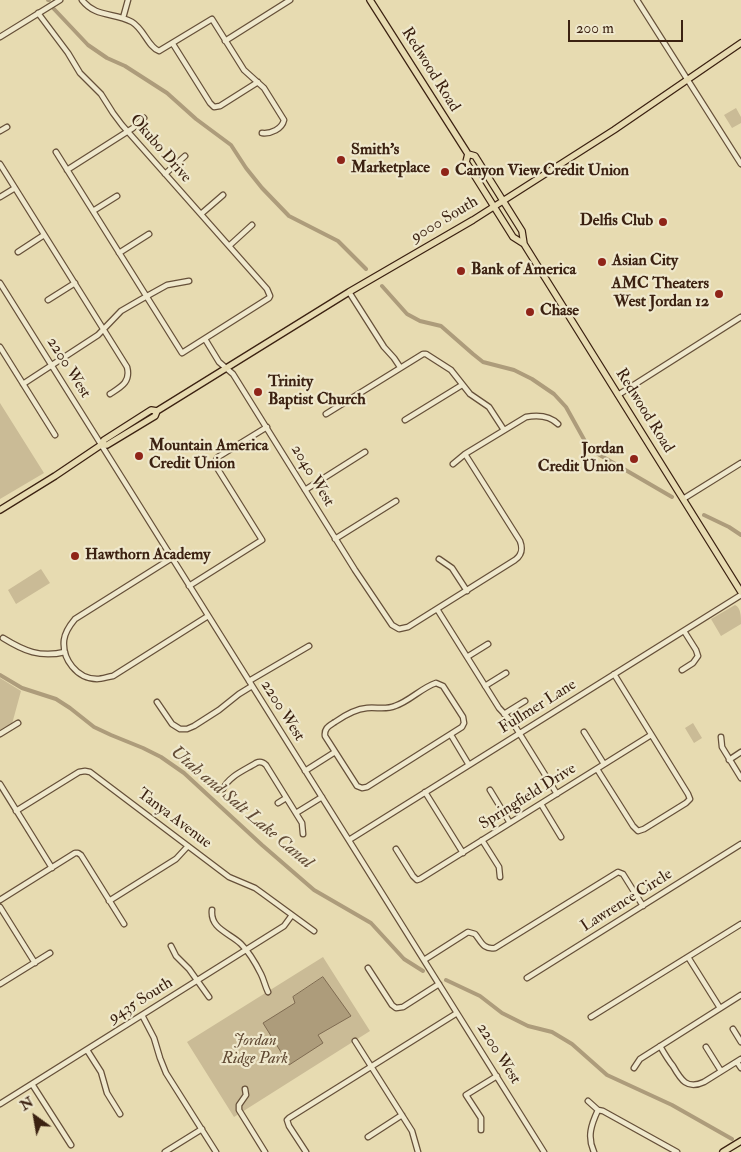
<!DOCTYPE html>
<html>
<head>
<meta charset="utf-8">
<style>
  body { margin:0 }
  #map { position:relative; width:741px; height:1152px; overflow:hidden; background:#e7dbb1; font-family:"IM FELL Double Pica",serif }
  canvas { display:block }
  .north { position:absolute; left:10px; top:1092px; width:50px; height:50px; -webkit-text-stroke:4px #efe8cc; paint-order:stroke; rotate:328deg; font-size:14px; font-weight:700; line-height:20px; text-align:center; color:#3b2111 }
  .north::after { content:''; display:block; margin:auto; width:18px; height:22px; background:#3b2111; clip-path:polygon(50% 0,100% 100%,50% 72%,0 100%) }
  .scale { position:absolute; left:568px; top:20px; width:115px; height:22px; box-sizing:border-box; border:2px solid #3b2111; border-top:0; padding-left:6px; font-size:15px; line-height:18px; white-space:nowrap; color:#3b2111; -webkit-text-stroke:4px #efe8cc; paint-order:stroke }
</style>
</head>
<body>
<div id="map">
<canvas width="741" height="1152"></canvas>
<div class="north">N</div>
<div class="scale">200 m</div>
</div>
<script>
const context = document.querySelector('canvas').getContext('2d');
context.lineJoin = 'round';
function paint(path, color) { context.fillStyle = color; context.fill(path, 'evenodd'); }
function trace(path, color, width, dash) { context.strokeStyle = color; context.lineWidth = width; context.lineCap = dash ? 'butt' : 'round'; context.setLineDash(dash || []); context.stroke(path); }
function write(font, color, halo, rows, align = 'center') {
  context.font = font + ' "IM FELL Double Pica",serif'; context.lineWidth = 4.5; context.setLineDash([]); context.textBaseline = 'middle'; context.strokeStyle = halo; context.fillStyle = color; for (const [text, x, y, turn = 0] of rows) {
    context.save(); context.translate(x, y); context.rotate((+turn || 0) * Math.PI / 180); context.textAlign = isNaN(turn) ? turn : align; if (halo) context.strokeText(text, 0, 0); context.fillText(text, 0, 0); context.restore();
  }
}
paint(new Path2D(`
  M736,108L741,117V123L732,128L724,115Z
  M0,403L44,473L0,499Z
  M41,569L50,583L16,604L8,590Z
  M735,605C741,608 741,616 741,624L721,636L711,619Z
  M0,678L21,691L12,724L0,731Z
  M693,723L702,738L694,743L685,728Z
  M323,957L370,1031L234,1117L187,1042Z`), '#cabb96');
const water = new Path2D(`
  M323,977L351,1016L318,1035L323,1043L289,1065L263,1023L295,1003L293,997Z`);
paint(water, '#ad9c7b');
trace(water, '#7f6b51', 1);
trace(new Path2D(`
  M48,0H49
  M54,9L88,45L107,58L125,66L167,93L196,119L231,145L246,168L262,188L289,216L338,241L366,269
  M382,286L407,314L420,321L441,326L473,354L483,362L514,370L532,379L554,394L566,407L586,443L598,454L672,497
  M704,515L729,527L741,535
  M0,675L22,688L56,699L70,708L94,727L111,735L143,748L161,757L184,773L262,845L314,890L371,923L404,959L423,971
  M446,980L480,996L502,1013L528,1026L552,1032L572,1044L607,1075L672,1105L732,1139`), '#ad9c7b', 4);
const minor = new Path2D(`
  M82,0C96,18 114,12 132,22C144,29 148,47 159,51L212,19L244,70L264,88L284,120C282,129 271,134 262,133
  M637,0L741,164
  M38,13L68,53L80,73L101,94L113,113L122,125L267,289L270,296L269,298L182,353L56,152
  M123,18L128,0
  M0,37L60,0
  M225,41L290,0
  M173,44L210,103L214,107L220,106L258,82
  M0,131L7,127
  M0,164L127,367C131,382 121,387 110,394
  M67,170L133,128L144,118
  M165,174L185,156
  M0,197L15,188
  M93,211L117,196
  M201,214L223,195
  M229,246L252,225
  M18,252L44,235
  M119,253L149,234
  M0,283L544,1152
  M349,292L384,347L394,358L400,367
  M48,300L75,283
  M205,339L219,362L233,374L355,570L392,625L399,629L408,627L515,560C522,555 523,549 520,541L465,454
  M0,347L55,435
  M23,384L98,335L121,311L140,300L167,285L189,281
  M618,395L741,317
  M326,414L423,354H426L451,370L470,394L489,407L504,430
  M405,420L462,385
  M453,464L465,454L526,417C537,415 549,415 558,424
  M305,490L365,452
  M683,499L741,463
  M335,539L396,501
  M172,558L75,619C70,625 65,632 64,640C62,659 77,679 97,679C102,679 107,677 113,676L208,616
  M439,559L452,568L467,591
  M189,586L262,540L214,463L218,457L267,427
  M437,609L499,708L513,723L557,794
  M3,638C24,651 40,658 65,652
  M467,657L488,644
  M682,670L693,663L698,656L696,650L684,631
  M249,681L309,646
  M436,683L443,686L463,717L464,723L462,727L367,787L362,788L357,786L325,736C324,728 329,726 335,722C345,715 355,709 367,708C377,707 386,710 395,706C410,701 421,688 436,683Z
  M485,686L506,673
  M157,702L172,724L180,729H187L194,726L219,710L239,694L252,686
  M504,714L525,701
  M584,732L604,764
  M0,734L18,723
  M451,735L469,765
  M721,737L722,747L741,778
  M729,760L741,752
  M597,769L633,826L638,831L644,829L686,803L690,799L688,794L614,674
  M305,771L335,752
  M0,784L52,868
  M223,789C229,776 245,770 256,763C260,761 263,762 266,765L302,823L303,834
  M490,790L510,823
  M425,792L463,853
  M278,803L286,798
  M541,804L561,837
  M16,811L79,772L85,771L90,772L229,877L255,888L262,893L314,931
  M296,813L322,797
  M349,840L741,595
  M482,840L499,867L500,877
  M396,849L413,876L417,880L420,879L651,735
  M0,900L75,853H78L81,855L124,924
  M109,901L176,859L188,846
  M0,907L35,963
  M212,910C210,929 230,933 241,944C249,952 256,964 261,974C264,980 265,986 268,992
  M171,946L176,956L189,969L209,997
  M688,957L720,1008
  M424,960L468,932L475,934C481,941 483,950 495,948L618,872L623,874L643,906
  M368,968L392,1005L396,1008L403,1007L439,984
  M527,978L741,844
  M0,984L50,953
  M142,1015L154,1038L160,1058L166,1073L216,1152
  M591,1017L741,924
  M733,1029L741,1042
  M355,1041L412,1131L418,1152
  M660,1046C664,1053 668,1060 673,1066C681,1080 687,1090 704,1082L741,1059
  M706,1047L721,1071
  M87,1050L101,1072L107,1093L120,1114
  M737,1062L741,1068
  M634,1068L640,1059L741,995
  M32,1084L71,1145
  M245,1089L246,1095L239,1105V1110L265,1152
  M588,1101L598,1110L603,1111L677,1152
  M0,1104L284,926L292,915
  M481,1130V1118L466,1095L497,1076
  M368,1137L402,1115
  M165,1152L202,1129
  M306,1152L289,1126L287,1120L289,1118L457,1013
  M594,1152C587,1137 591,1125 598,1110`);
const major = new Path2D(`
  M370,0L468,154L475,156L522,231L524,244
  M468,154L466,162L513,237L524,244L741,592
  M101,445H107L155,416L157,411
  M0,510L55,476L101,445L104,440L151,410L157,411L349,292L473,220L614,130L741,43
  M723,1152L741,1141`);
trace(minor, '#665039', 7);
trace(major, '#3b2111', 8);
trace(minor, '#efe8cc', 4.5);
trace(major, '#e7dbb1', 5.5);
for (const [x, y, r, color] of [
  [341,160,5,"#8f2418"],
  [445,172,5,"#8f2418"],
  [663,222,5,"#8f2418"],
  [602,262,5,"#8f2418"],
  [461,271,5,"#8f2418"],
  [719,294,5,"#8f2418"],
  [530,312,5,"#8f2418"],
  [258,392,5,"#8f2418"],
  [139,456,5,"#8f2418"],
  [634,459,5,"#8f2418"],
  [75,556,5,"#8f2418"]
]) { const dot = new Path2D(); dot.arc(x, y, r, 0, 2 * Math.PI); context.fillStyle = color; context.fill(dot); trace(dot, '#efe8cc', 2); }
write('16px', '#3b2111', '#efe8cc', [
  ["Redwood Road",430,70,58],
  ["Okubo Drive",160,149,49],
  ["9000 South",445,220,-31],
  ["2200 West",68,368,58],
  ["Redwood Road",644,411,58],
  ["2040 West",312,476,59],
  ["Fullmer Lane",538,707,-32],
  ["2200 West",282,711,58],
  ["Springfield Drive",528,797,-32],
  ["Tanya Avenue",174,819,37],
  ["Lawrence Circle",627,901,-32],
  ["9435 South",141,1001,-32],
  ["2200 West",498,1054,58]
]);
write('bold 16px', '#3b2111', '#efe8cc', [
  ["Smith's",351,151],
  ["Marketplace",351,169],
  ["Canyon View Credit Union",455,172],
  ["Delfis Club",653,222,"right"],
  ["Asian City",612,262],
  ["Bank of America",471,271],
  ["AMC Theaters",709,285,"right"],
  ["West Jordan 12",709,303,"right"],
  ["Chase",540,312],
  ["Trinity",268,383],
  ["Baptist Church",268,401],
  ["Mountain America",149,447],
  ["Credit Union",149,465],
  ["Jordan",624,450,"right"],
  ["Credit Union",624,468,"right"],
  ["Hawthorn Academy",85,556]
], 'left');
write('italic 16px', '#5f4832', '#efe8cc', [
  ["Jordan",255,1042],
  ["Ridge Park",255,1060]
]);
write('italic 18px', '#634c36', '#efe8cc', [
  ["Utah and Salt Lake Canal",241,808,40]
]);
</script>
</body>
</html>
